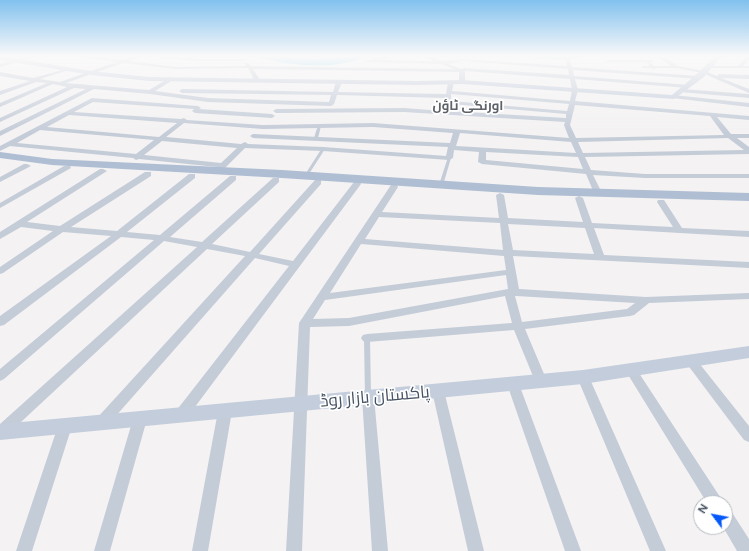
<!DOCTYPE html>
<html>
<head>
<meta charset="utf-8">
<style>
  body { margin:0 }
  #map { position:relative; width:749px; height:551px; overflow:hidden; background:#f4f2f2; font-family:Figtree,sans-serif }
  canvas { display:block }
  .north { position:absolute; left:693px; top:495px; width:40px; height:40px; box-sizing:border-box; background:#fff; border:1px solid #b5bac0; border-radius:50%; rotate:302deg; font-size:11px; font-weight:700; line-height:16px; text-align:center; color:#475362 }
  .north::after { content:''; display:block; margin:auto; width:14px; height:18px; background:#0559fa; clip-path:polygon(50% 0,100% 100%,50% 72%,0 100%) }
</style>
</head>
<body>
<div id="map">
<canvas width="749" height="551"></canvas>
<div class="north">N</div>
</div>
<script>
const context = document.querySelector('canvas').getContext('2d');
context.lineJoin = 'round';
function paint(path, color) { context.fillStyle = color; context.fill(path, 'evenodd'); }
function write(font, color, halo, rows, align = 'center') {
  context.font = font + ' Figtree,Cairo,sans-serif'; context.lineWidth = 3.5; context.setLineDash([]); context.textBaseline = 'middle'; context.strokeStyle = halo; context.fillStyle = color; for (const [text, x, y, turn = 0] of rows) {
    context.save(); context.translate(x, y); context.rotate((+turn || 0) * Math.PI / 180); context.textAlign = isNaN(turn) ? turn : align; if (halo) context.strokeText(text, 0, 0); context.fillText(text, 0, 0); context.restore();
  }
}
paint(new Path2D(`
  M259,56C276,56 292,59 310,59C327,60 343,56 360,56L359,60C326,69 293,66 260,58Z
  M536,56H581C576,61 541,61 536,56Z`), '#86d4f6');
paint(new Path2D(`
  M646,60H648L655,67V69H653L646,62Z
  M318,125L321,126L318,138L316,139L314,138Z
  M322,148L325,149L307,177H305L304,176Z
  M448,157L451,158L443,185L441,186H440L439,185Z
  M367,336L369,337L370,338L371,396L370,398L368,399L366,398L365,396L364,338L365,337Z`), '#c4ccd8');
paint(new Path2D(`
  M30,56H38L0,67V64Z
  M74,56H89L123,60L134,56H141L129,61L176,67L246,66L244,63L246,62L251,66L454,69L441,64L366,62L364,61L384,56H395L379,60L434,61L423,56H430L442,61L463,59L567,66L565,58L567,57L569,58L572,67L698,76L701,78L700,79L573,70L574,76L690,85L691,86L688,88L575,79L578,90L575,101L749,116V120L717,117L731,134H749V138H737L749,147V154L585,157L591,170L645,174H749V178H645L593,175L602,193L598,195L594,193L586,174L482,164L478,162L479,152L454,150L453,158L449,160L323,151L245,148L222,171H219L215,169L217,167L139,159L136,160L133,158L10,146L0,151V146L92,98L198,106L201,108L199,109L272,114L275,116L272,118L195,113L192,111L194,109L93,102L74,112L181,119L184,118L187,120L263,125L373,123L569,138L564,125L565,122L404,112L276,113L273,111L276,109L404,108L443,111L445,98L337,95L334,104L331,106L208,102L150,94L94,89L0,136V131L86,89L74,88L0,122V118L67,87L53,84L0,107V103L47,83L36,82L0,95V91L30,81L0,76V72L33,78L69,68V70L40,79L60,82L116,62ZM463,61L568,69L569,75L464,68L461,69L448,64ZM123,63L176,69L248,68L254,80L257,82L260,80L253,69L459,72V82L462,84L465,82V71L570,79L572,90L570,101L452,91L454,82L451,80L448,82L446,94L338,92L342,82L339,80L336,82L333,92L182,89L179,91L182,93L331,95L329,102L208,98L155,91L173,80V78L171,77L149,90L66,83ZM451,94L569,104L567,111L451,101ZM451,104L566,114V118L449,111ZM575,105L710,116L724,135L576,138L570,125ZM69,115L177,123L159,137L47,127ZM184,123L263,129L373,127L453,133L450,143L253,134L250,136L253,138L448,147L446,156L323,147L248,144L245,142L241,144L166,137ZM40,130L154,140L136,154L17,143ZM460,133L571,142L576,153L456,146ZM728,138L744,150L583,153L578,142ZM162,141L237,148L221,163L144,155ZM486,152L578,157L583,169L486,160Z
  M151,56L188,58L187,56H192L194,59H243L245,60L243,61H193Z
  M657,56H663L678,66L705,71L717,76L719,74L749,75V79L721,78L749,89V93L702,73L677,68H641L643,66H671Z
  M747,56H749V60L743,66H749V68H708L706,67L708,66H738Z
  M608,60H652L654,61L652,62H606Z
  M682,89L749,94V98L680,92V90Z
  M674,95L749,103V107L672,98L671,97Z
  M24,164H27L31,166L0,182V177Z
  M64,166H70L71,168L0,208V203Z
  M100,169H103L107,171L27,222L60,226L145,172H151V176L71,227L117,231L189,174H195V178L127,232L160,235L230,176H236V180L170,237L202,242L273,178H279V182L212,244L250,252L315,180H321V184L259,254L293,261L354,182H360L361,184L186,419L181,421L176,419L174,415L176,411L289,266L255,258L107,426L102,428L97,426L95,422L97,418L245,256L207,249L7,435L0,436V424L197,247L164,241L4,379L0,381V369L154,240L121,237L4,325L0,326V316L111,236L63,232L3,273L0,274V267L53,231L21,227L0,239V232Z
  M391,185H397L398,187L382,212L499,218L496,195L500,193L504,195L508,218L583,222L575,198L579,196L583,198L592,223L673,227L657,202L658,200H664L682,228L749,231V237L594,228L604,255L749,262V268L513,256L519,289L646,297L749,293V299L649,303L634,315L630,316L525,329L547,381L545,384L541,386L537,384L535,381L514,330L367,342L363,341L361,338L363,335L367,334L512,323L505,296L349,326L310,327L302,551H286L299,323ZM379,217L500,223L503,250L365,239ZM508,224L585,228L594,254L513,250ZM361,244L504,256L506,270L330,293ZM506,275L508,289L349,318L313,319L325,300ZM515,296H516L635,303L627,309L522,322Z
  M691,357L695,358L749,426V442L744,440L687,364L685,361L687,358Z
  M631,365L635,367L724,503H707L627,373L625,370L627,367Z
  M583,372L587,374L589,377L666,551H650L577,377L579,374Z
  M513,379L517,381L519,384L581,551H565L507,384L509,381Z
  M438,386L443,387L484,551H468L432,391L433,387Z
  M368,392L373,393L374,397L388,551H372L362,397L363,393Z
  M225,406L230,407L232,411L208,551H192L218,411L220,407Z
  M140,413L145,415L147,419L110,551H94L133,419L135,415Z
  M65,420L70,422L72,426L32,551H16L58,426L60,422Z
  M725,508L731,511L749,539V551H737L723,527H725Z`), '#c4ccd8');
paint(new Path2D(`
  M0,56L91,71L149,77L418,81L462,80L672,95L698,73L715,56H722L704,77L674,99L462,84L418,85L149,81L91,75L0,60Z
  M749,346V358L583,384L0,440V424L583,370Z`), '#c3cddc');
paint(new Path2D(`
  M0,152L52,159L282,170L538,187L749,193V201L538,195L282,178L52,165L0,158Z`), '#afbed3');
const sky = context.createLinearGradient(0, 0, 0, 133);
sky.addColorStop(0, '#81c1ee');
sky.addColorStop(0.42, '#faf9f9');
sky.addColorStop(1, '#faf9f900');
context.fillStyle = sky;
context.fillRect(0, 0, 749, 133);
write('bold 13px', '#5d6168', '#fff', [
  ["اورنگی ٹاؤن",468,106]
]);
write('17px', '#475362', '#fff', [
  ["پاکستان بازار روڈ",375,397,-5]
]);
</script>
</body>
</html>
